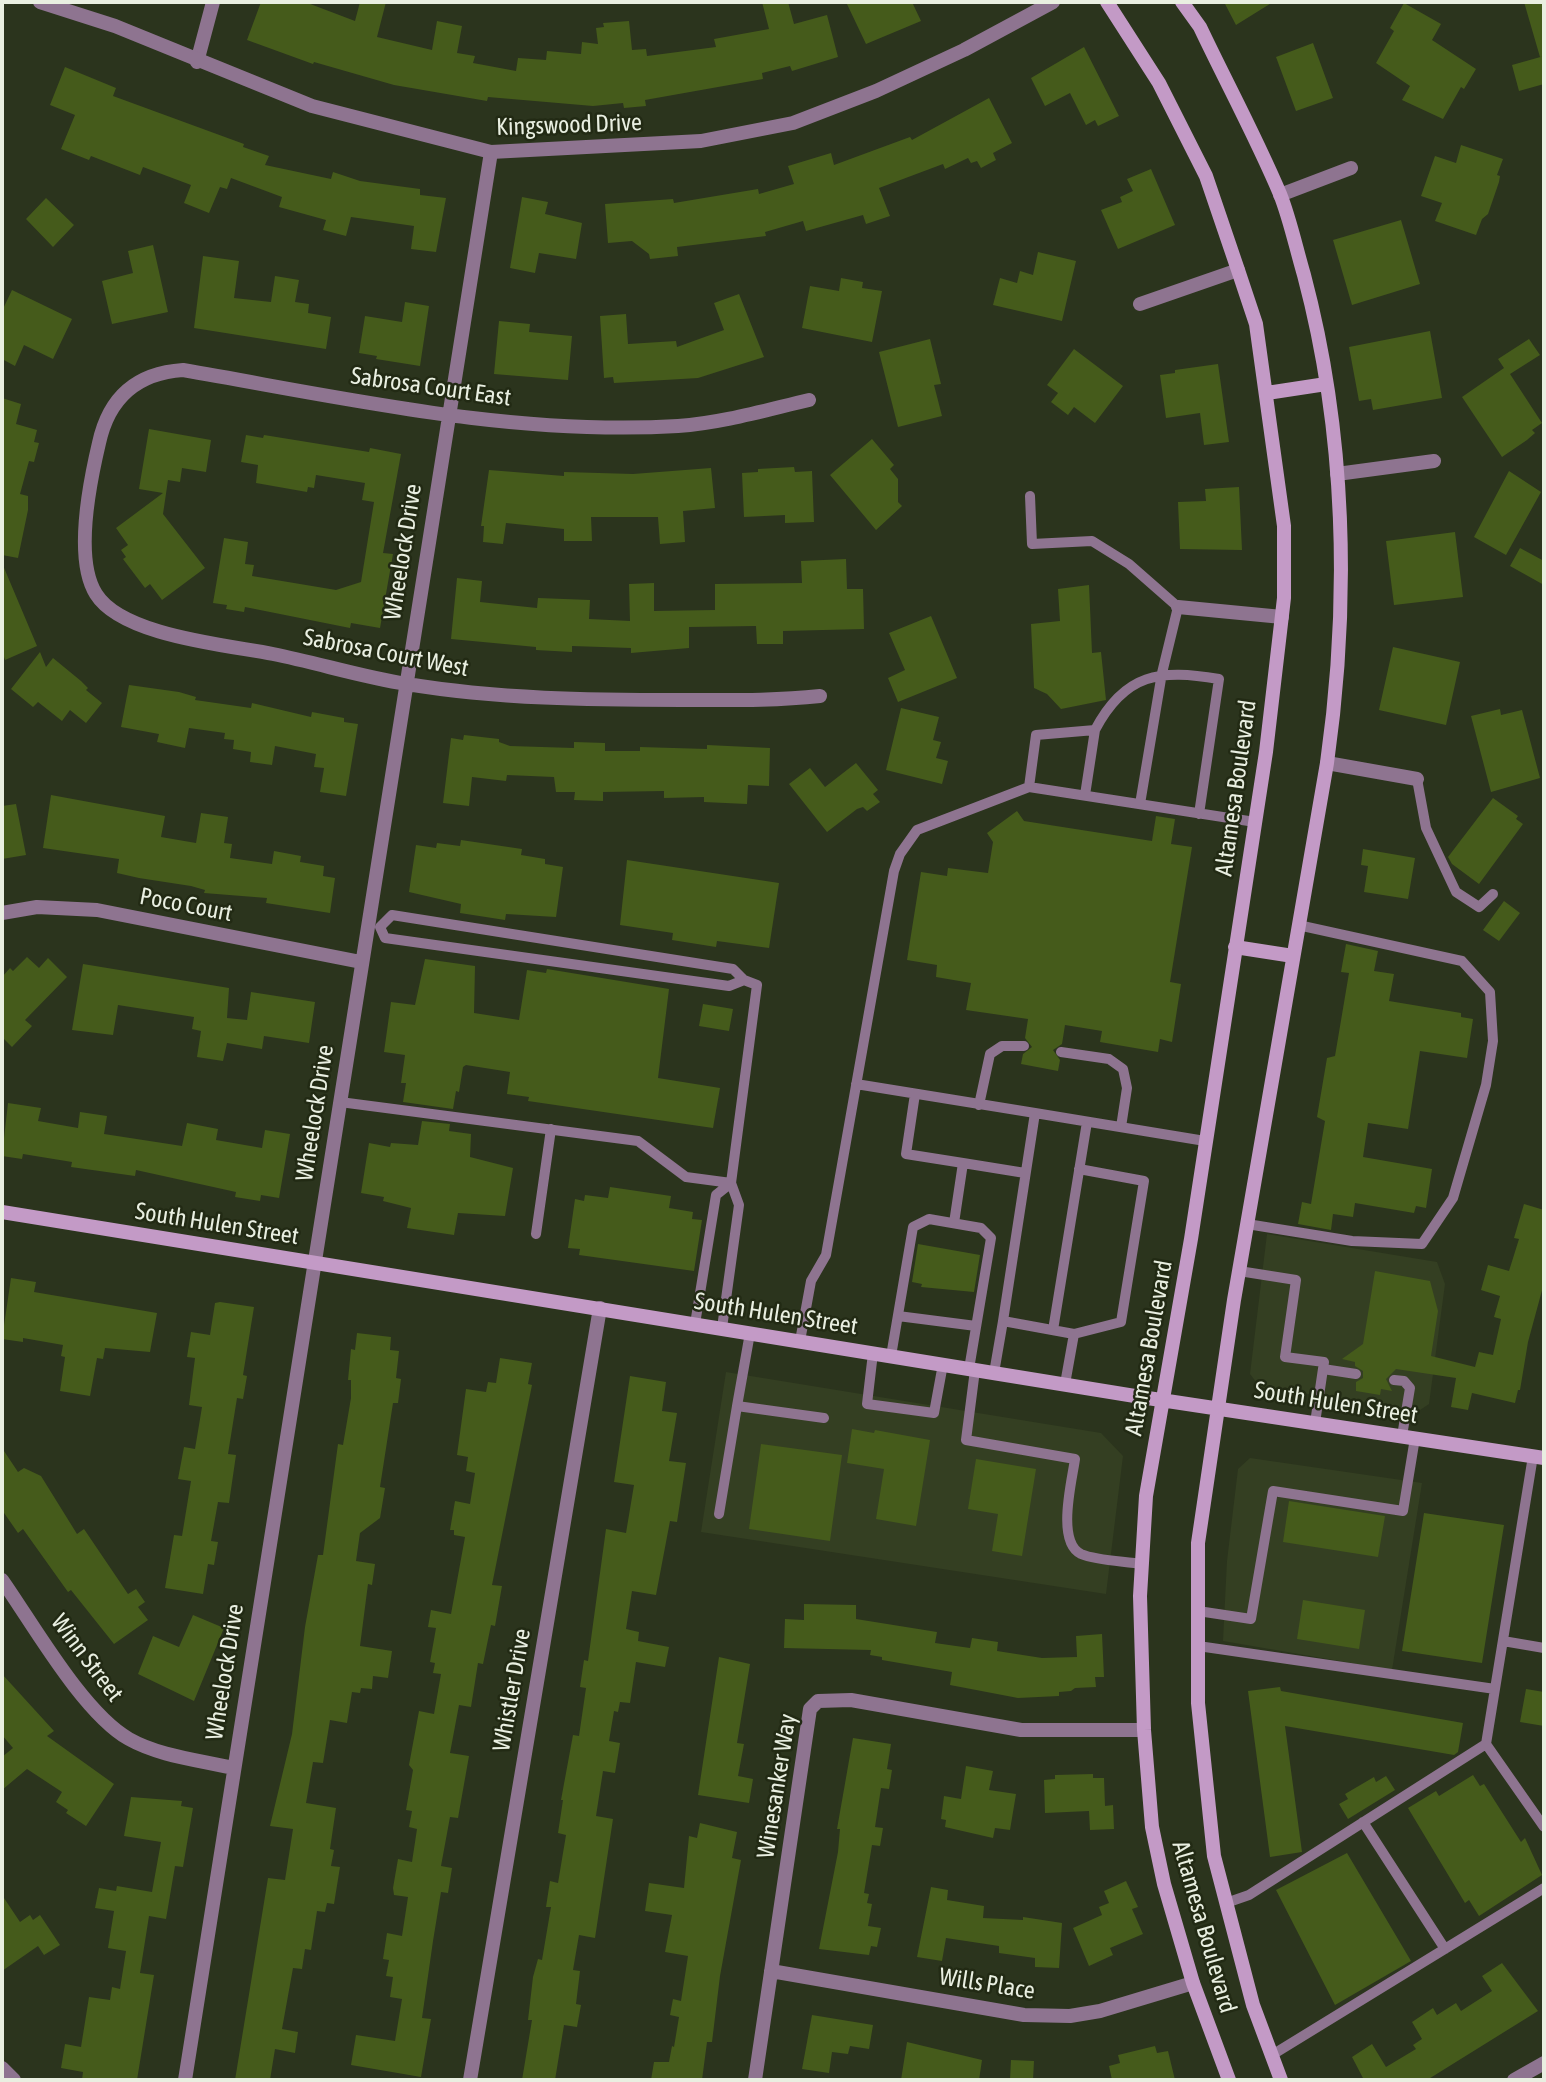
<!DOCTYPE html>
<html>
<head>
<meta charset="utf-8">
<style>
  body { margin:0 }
  #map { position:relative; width:1546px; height:2082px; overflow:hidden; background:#2b341d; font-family:"Asap Condensed",sans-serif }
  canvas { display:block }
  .frame { position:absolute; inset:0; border:4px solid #e9efe1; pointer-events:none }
</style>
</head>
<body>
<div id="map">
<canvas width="1546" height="2082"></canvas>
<div class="frame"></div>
</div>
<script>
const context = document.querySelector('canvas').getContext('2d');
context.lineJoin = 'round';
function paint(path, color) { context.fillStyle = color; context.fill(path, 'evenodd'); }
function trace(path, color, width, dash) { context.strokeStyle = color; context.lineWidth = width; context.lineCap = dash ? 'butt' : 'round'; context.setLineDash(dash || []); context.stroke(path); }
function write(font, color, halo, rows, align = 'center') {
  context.font = font + ' "Asap Condensed",sans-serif'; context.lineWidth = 5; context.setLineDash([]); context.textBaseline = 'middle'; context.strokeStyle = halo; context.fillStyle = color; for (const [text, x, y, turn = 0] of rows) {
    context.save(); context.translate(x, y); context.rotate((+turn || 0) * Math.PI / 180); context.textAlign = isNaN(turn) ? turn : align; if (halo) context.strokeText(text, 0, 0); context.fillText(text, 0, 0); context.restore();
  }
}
paint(new Path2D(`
  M1267,1234L1437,1262L1445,1284L1429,1404L1420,1410L1260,1387L1250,1374Z
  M726,1372L1101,1433L1123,1456L1106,1594L701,1532Z
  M1250,1458L1422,1483L1392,1670L1223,1641L1227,1561L1238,1469Z`), '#343f22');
paint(new Path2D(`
  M261,2H305L355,21L360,2H386L377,37L432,50L437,21L462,26L457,53L475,56L473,63L516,71L518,58L546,60L547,51L581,54L582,42L598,44L596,28L604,27L603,23L629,21L632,50L646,49L647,56L716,47L714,39L769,29L762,2H788L794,24L827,15L838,57L792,71L790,66L762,73L763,79L645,100L646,106L624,108L623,103L593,106L488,97L487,101L394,85L314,62L313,64L247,40Z
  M846,2H912L921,21L866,44Z
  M1224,2H1273L1236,25Z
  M1524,2H1544V56L1540,57Z
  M1404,3L1441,24L1432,40L1476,69L1464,89L1461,87L1443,119L1402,100L1410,86L1376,63L1394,31L1390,28Z
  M1313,43L1333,98L1296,111L1276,57Z
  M1084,47L1119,116L1098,126L1095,120L1086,125L1070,93L1045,106L1031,78Z
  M1544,56V84L1519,91L1512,65Z
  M65,67L116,88L113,96L244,144L243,147L269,156L265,165L331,179L333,172L360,181L420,189V195L446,198L436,252L411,249L414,226L351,217L346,236L323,230L326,220L279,207L282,197L231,178L227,189L220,187L209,213L184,203L191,185L143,167L140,175L91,156L89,160L61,149L75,115L50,105Z
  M989,98L1012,143L993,153L996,160L981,168L977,161L971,163L968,158L945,169L943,164L879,188L890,216L866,224L863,215L806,231L803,221L765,232L766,236L677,247L678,256L650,259L649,254L632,241L608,243L605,204L673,199L674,203L758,189L759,194L794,184L788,166L831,153L834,165L910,137L912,140Z
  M1461,145L1503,159L1497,175L1500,176L1499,182L1488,214L1482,219L1476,235L1435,221L1442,203L1421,196L1435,156L1456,163Z
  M1151,169L1175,225L1118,249L1101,210L1122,202L1120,197L1133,191L1127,179Z
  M522,197L548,202L545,214L582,223L576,259L539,253L535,273L510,268Z
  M46,198L74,225L53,247L26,219Z
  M1401,220L1420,284L1352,305L1333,240Z
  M153,245L168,312L112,324L102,281L133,273L128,251Z
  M1038,252L1076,261L1062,321L993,305L1000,278L1017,283L1020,271L1033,275Z
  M203,256L239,261L234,298L271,302L275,276L299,280L295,302L309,304L308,313L331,317L326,349L194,328Z
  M841,278L863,282L862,288L882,291L872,342L802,328L810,286L839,291Z
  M12,290L72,319L53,359L24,345L15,366L2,359V311Z
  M739,294L764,357L698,378L614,383L613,377L604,378L600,316L626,314L628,344L676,341L677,347L724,330L714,303Z
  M405,302L429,306L420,366L376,359L377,356L359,353L365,316L402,322Z
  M499,321L530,324L529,332L572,336L568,380L494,374Z
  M1430,331L1442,398L1373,410L1371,399L1359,401L1349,347Z
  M930,339L941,384L934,385L942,416L898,427L879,352Z
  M1529,339L1540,355L1510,374L1542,423L1532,430L1535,433L1527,440L1502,457L1462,397L1504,368L1498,359Z
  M1074,349L1123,386L1095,423L1074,407L1068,415L1051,402L1058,393L1047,385Z
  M1218,364L1229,442L1204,445L1200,413L1166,418L1160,375L1175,373V370Z
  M2,398L21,404L16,424L37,430L34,442L39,443L34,462L29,461L20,494L28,496V510L18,558L2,555Z
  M149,429L211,440L206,472L182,468L180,482L168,480L163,514L205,568L162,600L150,584L145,588L123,559L126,557L121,550L128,545L116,528L163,493L139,489Z
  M246,435L263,438L264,435L369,452L370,448L401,454L383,553L393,554L380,628L351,623L350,628L245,607L244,612L226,609L227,605L213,603L224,538L248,542L245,564L254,565L252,576L336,590L361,582L374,502L362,500L365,483L316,475L314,488L308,487L307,492L256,483L258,465L241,462Z
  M872,439L894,465L890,469L898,479V502L902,506L876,530L830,475Z
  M794,467L795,472L812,471L814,522L785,523V515L744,517L742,473L758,472V469Z
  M711,468L715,508L683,511L685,542L660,544L658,517H591L592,541H564V529L506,523L503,544L483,542L484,526H481L489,470L564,476V472L633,474Z
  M1509,471L1541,492L1506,555L1474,537Z
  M1239,487L1242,550L1180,549L1178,502L1206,501L1205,489Z
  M1455,532L1463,597L1394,605L1386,541Z
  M1520,548L1544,561V585L1510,566Z
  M846,559L847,589H863L864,629L783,631V644H757L756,626L689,627V648L631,653V648L572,646V652L536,650V647L451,639L457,578L482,581L480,602L537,608L538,598L590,600L589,619L630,621L629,584L654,583V611L715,610V584L802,583L801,561Z
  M2,563L37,646L5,660L2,651Z
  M1089,585L1092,653L1101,652L1106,700L1061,709L1047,694L1034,688L1031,624L1060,621L1058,589Z
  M931,616L957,678L898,702L888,678L905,670L889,633Z
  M1393,647L1460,662L1446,725L1379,710Z
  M40,652L46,667L53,658L81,681L88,688L86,690L102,703L86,723L70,710L62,721L38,702L33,707L11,689Z
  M129,685L179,692L196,697L195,700L251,708L252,703L311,717L312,712L344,718V722L358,724L346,796L320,792L324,768L314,767L316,754L275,746L272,765L250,762L251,752L233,749L234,740L224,739L225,733L189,728L185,748L157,742L159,734L121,727Z
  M901,708L939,717L933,740L941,742L936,758L948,761L942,784L886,770Z
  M1500,709L1501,715L1522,710L1540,778L1491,792L1471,716Z
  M464,735L499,739V742L510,746L574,748V742L605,743V751H640V747L707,749V745L770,748L769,786L748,785L747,804L704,802V797L664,798V791L603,792V801L574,800L575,792H556L554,777L507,775L506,781L472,777L469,806L443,803L451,738L463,740Z
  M856,763L878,790L873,794L880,802L867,811L863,807L857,809L827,832L789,784L810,768L825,787Z
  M51,795L165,816L161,837L196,843L201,813L228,817L224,843L232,844L230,858L272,864L274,851L301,856L300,862L324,866L323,876L335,878L330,913L266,903L267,898L204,893L205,890L191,886L139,878L117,873L119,859L43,848Z
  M1493,798L1518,816L1516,819L1523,824L1479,884L1452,864L1448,857Z
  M16,804L26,855L2,859V806Z
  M1017,811L1024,821L1152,841L1156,816L1175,819L1171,844L1192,847L1170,982L1181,984L1172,1042L1160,1039L1158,1052L1100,1042L1102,1031L1065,1025L1062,1044L1053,1050L1060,1060L1058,1071L1021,1064L1023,1054L1032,1047L1025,1038L1028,1019L966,1010L971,983L936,977L937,965L907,960L921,872L947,876L948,868L988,873L993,842L987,833Z
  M461,840L522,849L521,855L545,859V864L563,867L556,917L506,914L505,920L460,913L461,904L409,892L416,845L436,848L437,843L460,846Z
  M1363,849L1415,858L1408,899L1364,892L1368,866L1361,865Z
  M627,860L779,883L769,948L717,941L716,947L672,940L673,933L620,925Z
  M1504,901L1520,913L1499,941L1483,930Z
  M1346,944L1378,951L1374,971L1394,974L1389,1001L1461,1013V1017L1473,1019L1467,1058L1420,1051L1408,1129L1368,1123L1363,1157L1432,1169L1426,1208L1416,1206L1414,1213L1355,1203L1353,1217L1333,1214L1331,1230L1298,1224L1302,1202L1311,1204L1325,1121L1317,1117L1327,1058L1335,1056L1349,973L1341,972Z
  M27,957L39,968L48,958L67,977L25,1020L32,1026L12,1047L2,1037V977L10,968L13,971Z
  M425,959L475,966L474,1013L519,1020L527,970L546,973L547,969L669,989L658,1078L720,1088L713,1128L528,1101L529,1097L507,1094L510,1072L466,1065L463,1067L459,1092L456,1091L453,1109L403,1102L406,1083H401L405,1055L384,1052L391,1002L415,1005Z
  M83,964L229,988L227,1018L247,1020L251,992L315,1002L309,1043L264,1036L262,1049L227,1043L223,1061L197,1057L201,1031L192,1029L194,1017L118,1005L113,1035L72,1030Z
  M703,1004L733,1009L729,1031L699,1026Z
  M8,1103L41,1108L38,1121L78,1128L80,1112L107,1116L104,1134L182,1146L187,1123L218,1129L216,1140L262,1148L265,1130L290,1134L279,1198L261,1195L260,1201L235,1197L236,1192L136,1170L135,1176L71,1167L72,1162L23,1154L22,1159L2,1156Z
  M422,1121L450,1124L449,1131L471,1134L470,1157L513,1168L505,1216L458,1213L454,1235L407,1228L411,1208L383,1201L384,1197L361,1193L369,1143L390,1147L391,1143L418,1145Z
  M610,1187L671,1196L669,1208L693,1212L692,1219L702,1220L694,1271L579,1255L580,1249L568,1248L575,1199L584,1201L585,1195L608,1198Z
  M1524,1204L1544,1210V1283L1528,1342L1520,1390H1518L1515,1403L1472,1393L1468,1410L1451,1407L1456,1378L1396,1369L1386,1379L1392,1391L1381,1389L1380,1395L1356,1391V1382L1363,1378V1371L1355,1366V1362L1342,1359L1363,1344L1375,1271L1430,1281L1438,1311L1431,1356L1475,1367L1479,1352L1493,1355L1501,1319L1494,1317L1500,1296L1481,1290L1488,1265L1509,1271L1519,1239L1514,1238Z
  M918,1244L980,1255L974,1292L921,1287L922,1284L912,1282Z
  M11,1278L36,1282L34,1292L157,1313L150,1352L105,1348L103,1359L97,1358L90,1396L60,1391L65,1357L61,1356L63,1345L23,1338V1342L2,1339Z
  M220,1302L254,1307L243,1375L247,1376L243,1399L237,1398L228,1454L236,1455L229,1503L218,1502L211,1541L218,1542L214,1565L208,1564L203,1594L165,1588L174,1535L182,1536L191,1481L178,1479L184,1447L195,1449L202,1407L189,1405L195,1358L187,1357L191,1332L210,1335L215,1303Z
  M357,1333L391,1337L390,1350L399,1351L396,1378L401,1379L398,1403H393L380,1487L385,1488L380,1518L360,1533L356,1561L375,1564L372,1585L368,1584L360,1646L392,1651L388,1678L373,1676L372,1689L361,1688L360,1693L352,1692L347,1723L330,1720L323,1763L313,1762L306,1803L336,1808L330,1849L334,1850L331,1866L340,1867L334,1904L327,1903L325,1912L317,1911L311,1950L305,1949L302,1969L293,1968L282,2029L298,2032L295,2053L275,2049L270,2080H235L268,1878L285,1880L293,1829L270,1826L292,1734L305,1627L318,1555H323L338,1444L343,1445L351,1398V1380H348L351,1349L355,1350Z
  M500,1358L532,1363L528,1384L532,1385L492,1585L502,1586L495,1626L491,1625L483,1664L478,1663L471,1707L459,1705L450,1753L469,1756L458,1818L450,1817L441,1866L452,1868L448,1893L441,1892L433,1941L422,2018L431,2019L421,2077L351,2065L356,2035L395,2041L402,1999L390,1997L393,1977L386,1976L389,1960L383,1959L387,1933L402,1936L408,1897L394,1895L393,1888L398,1859L412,1862L417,1829L409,1827L412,1811L406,1810L413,1770L409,1765L419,1711L434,1714L441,1674L433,1673L435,1663L430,1662L436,1628L428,1627L431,1610L451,1614L465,1537L454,1535V1530H450L455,1501L470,1504L475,1473L466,1471L468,1457L457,1455L466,1389L486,1392L488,1382L496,1383Z
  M630,1376L666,1382L662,1411L677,1413L669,1461L686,1463L677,1522L670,1521L656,1595L632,1591L626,1629L639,1632L638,1641L669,1647L665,1667L636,1662L630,1703L620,1702L618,1712L614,1711L609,1741L620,1743L615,1773L603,1771L596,1816L613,1819L595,1938L579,1935L573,1970L580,1971L576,2004L581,2005L577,2027L564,2025L555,2080H522L532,2020H528L533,1977L538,1959L542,1960L551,1907H546L550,1881L558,1883L566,1835L558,1833L563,1800H561L573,1735L579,1736L586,1688L580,1687L584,1660L588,1661L606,1529L626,1533L634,1485L614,1482Z
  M852,1429L874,1433L875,1430L930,1440L916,1526L876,1519L884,1469L847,1463Z
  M761,1444L842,1455L830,1541L749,1529Z
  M2,1448L18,1472L24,1468L41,1476L77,1534L84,1529L128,1594L136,1589L145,1602L138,1607L148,1620L114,1644L71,1590L68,1592L23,1529L18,1533L2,1510Z
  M976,1459L1036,1469L1022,1556L992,1551L998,1514L968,1509Z
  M1289,1501L1385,1516L1378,1557L1283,1542Z
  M1424,1513L1504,1525L1482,1663L1402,1651Z
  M1303,1600L1365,1610L1359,1649L1297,1639Z
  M804,1604L856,1605V1619L937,1632L935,1643L970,1648L972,1638L998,1642L997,1651L1042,1658L1077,1657L1076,1636L1102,1634L1104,1677H1095L1096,1687L1075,1688L1071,1691L1059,1692V1696L1018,1698L950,1685L952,1672L882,1660V1657L870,1655L871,1650L784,1648L785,1619L804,1620Z
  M193,1615L224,1628L194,1701L138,1674L153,1636L179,1647Z
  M719,1657L750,1664L737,1743L744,1744L738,1776L753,1779L749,1803L698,1795Z
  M2,1674L54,1731L47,1736L114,1784L86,1826L66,1813L68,1810L56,1802L62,1792L27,1769L2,1790V1757L13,1748L2,1735Z
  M1280,1687L1281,1691L1463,1723L1458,1752L1454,1755L1285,1726L1302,1852L1270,1857L1248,1691Z
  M1526,1689L1544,1692V1726L1520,1722Z
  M853,1738L891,1744L887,1769L892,1770L889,1789L881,1788L875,1827L883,1828L880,1846L872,1845L864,1893L869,1894L867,1903L872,1904L868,1926L881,1928L877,1947L871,1946L869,1955L819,1949L838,1852L840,1829H837Z
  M966,1766L993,1771L989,1790L1016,1794L1010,1830L995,1828L993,1838L945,1827L946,1820L941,1819L944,1796L961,1799Z
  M1093,1774V1778H1104L1105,1806L1113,1805L1114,1829L1090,1830L1089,1811L1045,1813L1044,1780L1055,1779V1775Z
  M1473,1775L1480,1786L1484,1784L1521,1842L1525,1838L1542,1875L1479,1916L1469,1900L1465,1903L1408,1808L1436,1791L1439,1796Z
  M1386,1776L1395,1790L1348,1819L1339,1804L1348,1799L1345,1794L1374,1777L1376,1782Z
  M131,1797L182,1801L181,1806L193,1808L183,1867L175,1866L166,1919L149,1916L140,1973L154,1975L137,2080H82L83,2072L61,2068L65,2044L81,2047L89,1997L110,2000L112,1987L120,1989L126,1951L108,1948L114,1911L95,1908L99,1888L116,1891L117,1886L152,1892L161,1842L124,1836Z
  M700,1823L737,1832L732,1858L741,1860L720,1976L712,2042H707L702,2080H651L654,2062H669L672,2046L674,2047L679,2017L670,2015L673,1999L681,2001L688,1956L665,1952L672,1915L645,1911L649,1883L684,1888L689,1836L697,1838Z
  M1347,1853L1411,1961L1335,2005L1276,1890Z
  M1126,1881L1138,1907L1132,1909L1143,1934L1110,1948L1113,1955L1089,1966L1073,1928L1102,1915L1099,1907L1109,1903L1104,1891Z
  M931,1887L948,1890L947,1900L984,1906L983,1918L1023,1920V1917L1062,1923L1059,1968L1035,1967V1958L999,1953V1946L946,1938L942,1961L917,1957Z
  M2,1895L20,1922L30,1915L33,1920L40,1915L60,1945L44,1955L38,1946L2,1971Z
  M1502,1963L1538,2011L1427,2080H1364L1352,2057L1372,2044L1386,2067L1416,2049L1413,2045L1422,2039L1412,2022L1433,2008L1437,2015L1456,2003L1461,2011L1492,1991L1482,1976Z
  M812,2015L873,2025L869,2049L850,2046L848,2054L832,2052L829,2073L802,2069Z
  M907,2042L982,2060L979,2080H901Z
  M1155,2046L1157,2053L1168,2051L1175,2080H1112L1109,2066L1120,2063L1118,2055Z
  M1011,2060L1034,2061L1033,2080H1010Z`), '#455b1b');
trace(new Path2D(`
  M1030,496L1032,544L1092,541L1129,564L1178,607L1162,673L1140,804
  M1417,779L1426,828L1456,892L1479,907L1493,894
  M1029,787L1036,735L1095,730C1125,673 1160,669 1219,679L1199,814
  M1085,795L1095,730
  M380,927L392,915L733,969L744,980L757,985L731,1183L739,1205L722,1328
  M380,927L385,938L729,986L744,980
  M1061,1052L1109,1059L1123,1069L1127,1088L1121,1127
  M856,1084L1035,1113
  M915,1094L906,1154L963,1163L954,1223
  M340,1102L638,1141L686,1177L731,1183
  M979,1105L990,1054L1002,1046H1024
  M963,1163L1025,1173
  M1247,1224L1352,1241L1422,1244L1453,1198L1486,1085L1493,1041L1490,992L1462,961L1298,925
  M536,1234L551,1129
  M1239,1271L1296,1280L1285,1357L1324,1362L1315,1423
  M898,1316L976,1326
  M695,1324L716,1195L731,1183
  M1053,1330L1087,1122
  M750,1333L737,1406L824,1418
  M1074,1334L1121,1322L1144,1181L1079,1169
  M800,1341L811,1281L826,1255L894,871L900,854L917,830L1029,787L1255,822
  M873,1353L867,1404L934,1413L943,1364
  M891,1356L913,1227L929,1219L981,1228L991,1238L969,1369
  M1323,1369L1356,1374
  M975,1370L966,1440L1075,1459C1072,1481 1056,1542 1081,1554C1098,1561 1124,1561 1142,1564
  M994,1373L1003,1321
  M1394,1380L1404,1381L1410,1388L1402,1436
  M1065,1384L1074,1334L1003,1321L1035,1113L1205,1141
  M719,1514L737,1406
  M1198,1611L1251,1619L1273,1491L1403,1511L1415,1438
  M1503,1641L1544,1648
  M1198,1646L1495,1689
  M1486,1744L1544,1827
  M1363,1822L1445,1949
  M1226,1903L1249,1895L1486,1744L1533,1456
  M1272,2055L1544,1888`), '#8e7490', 10);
trace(new Path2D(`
  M197,62L213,2
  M1280,195L1351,168
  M1140,304L1238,270
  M809,400C766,410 722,423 678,426C511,436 346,398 183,370C137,373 109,397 99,443C90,481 74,559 96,594C122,636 227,645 273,654C318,663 362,677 407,684C497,699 591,700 682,700C728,700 774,701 820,696
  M1337,474L1434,461
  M1178,607L1282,617
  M1327,763L1417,779
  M2,913L37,907L97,910L361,962
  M2,1580C33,1624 83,1713 129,1739C159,1756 199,1760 233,1768
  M771,1971L1024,2015L1070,2016L1100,2011L1193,1983
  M2,2068L14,2080
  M185,2080L491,152
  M470,2080L600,1308
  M755,2080L810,1709L818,1701L851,1700L1021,1730H1144
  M1514,2080L1544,2063`), '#8e7490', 14);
trace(new Path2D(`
  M40,2L115,26L312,106L491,152L701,141L793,123L876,91L964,50L1053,2`), '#8e7490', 14);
trace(new Path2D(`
  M1107,2L1159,83L1206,176L1238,270L1256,324L1284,526V598L1266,752L1191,1239L1146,1496L1140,1596L1144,1730L1152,1827L1164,1884L1193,1983L1229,2080
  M1182,2L1200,27C1226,82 1256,137 1280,194C1290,219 1296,248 1304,275C1346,433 1350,601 1327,763L1234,1300L1198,1543V1703L1214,1856L1253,2005L1281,2080
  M1267,393L1326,384
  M1235,947L1293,956
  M2,1212L1141,1397L1544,1458`), '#c39ac6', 14);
write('24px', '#e9efe1', '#222a14', [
  ["Kingswood Drive",569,125,-2],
  ["Sabrosa Court East",431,387,8],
  ["Wheelock Drive",403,552,-81],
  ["Sabrosa Court West",386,653,11],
  ["Altamesa Boulevard",1236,788,-82],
  ["Poco Court",186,905,11],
  ["Wheelock Drive",315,1113,-81],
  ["South Hulen Street",217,1224,9],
  ["South Hulen Street",776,1314,9],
  ["Altamesa Boulevard",1149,1348,-80],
  ["South Hulen Street",1336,1403,9],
  ["Winn Street",87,1658,53],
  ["Wheelock Drive",225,1672,-81],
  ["Whistler Drive",512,1690,-80],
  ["Winesanker Way",777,1786,-81],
  ["Altamesa Boulevard",1204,1927,74],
  ["Wills Place",987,1984,9]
]);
</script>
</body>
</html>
